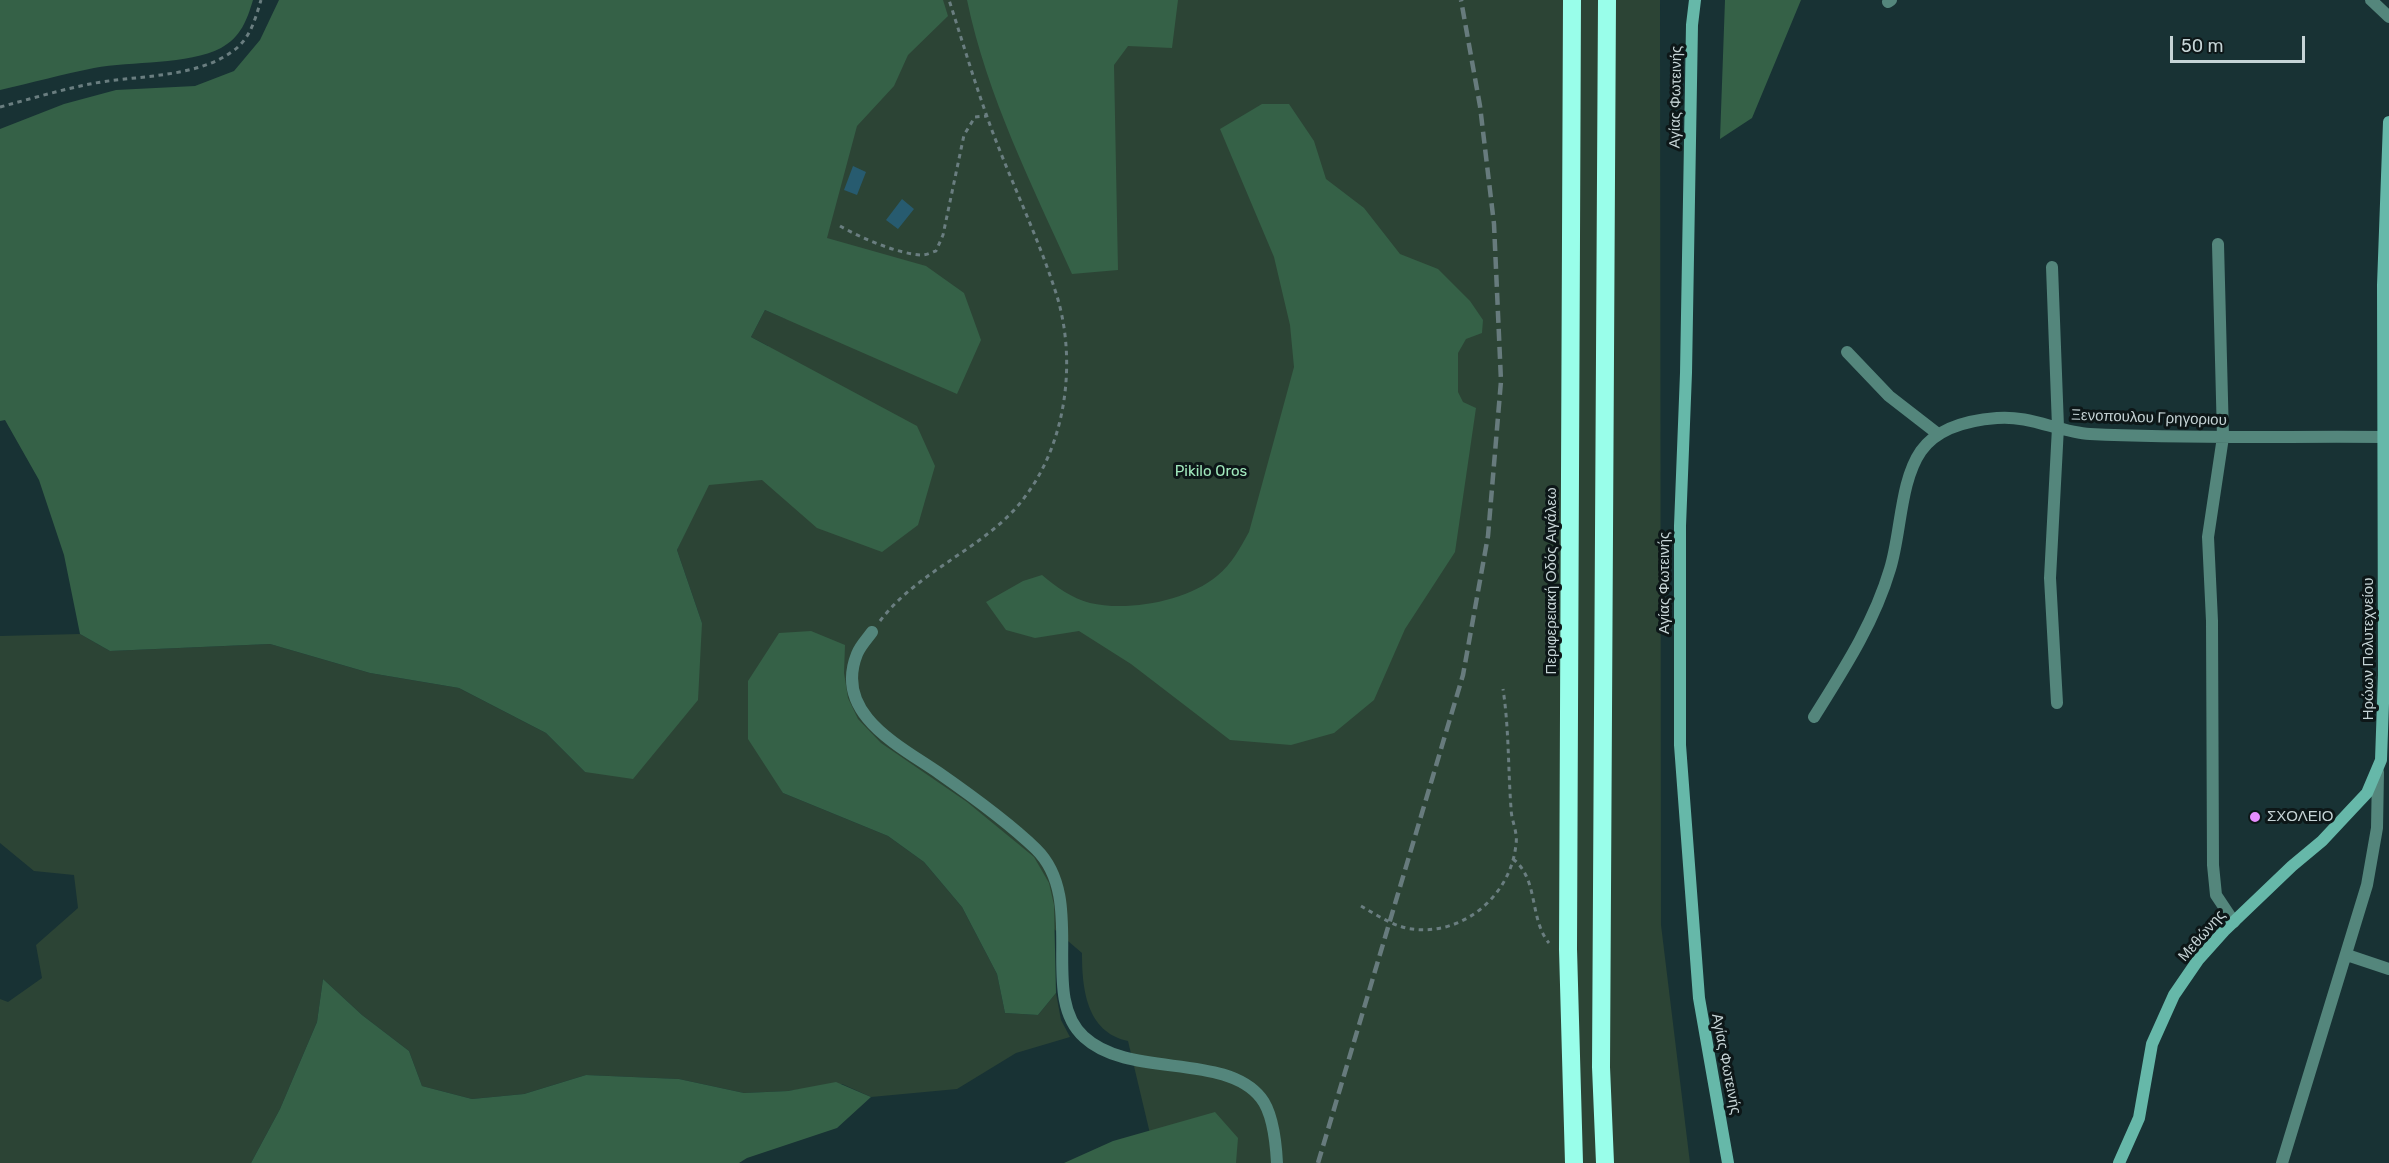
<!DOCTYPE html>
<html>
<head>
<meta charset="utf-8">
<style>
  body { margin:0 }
  #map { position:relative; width:2389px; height:1163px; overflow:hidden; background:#183234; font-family:Rubik,sans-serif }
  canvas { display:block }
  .scale { position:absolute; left:2170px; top:36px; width:135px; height:27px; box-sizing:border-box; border:3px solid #c6d4d6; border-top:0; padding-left:8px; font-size:18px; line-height:21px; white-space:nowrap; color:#c6d4d6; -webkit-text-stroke:4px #0d1718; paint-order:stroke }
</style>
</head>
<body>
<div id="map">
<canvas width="2389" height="1163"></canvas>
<div class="scale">50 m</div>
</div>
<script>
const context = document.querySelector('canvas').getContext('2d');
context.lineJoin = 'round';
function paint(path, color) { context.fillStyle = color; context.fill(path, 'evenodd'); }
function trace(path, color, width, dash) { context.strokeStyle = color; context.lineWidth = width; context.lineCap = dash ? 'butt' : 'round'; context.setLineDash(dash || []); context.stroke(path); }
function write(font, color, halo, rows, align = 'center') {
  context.font = font + ' Rubik,sans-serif'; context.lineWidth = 6; context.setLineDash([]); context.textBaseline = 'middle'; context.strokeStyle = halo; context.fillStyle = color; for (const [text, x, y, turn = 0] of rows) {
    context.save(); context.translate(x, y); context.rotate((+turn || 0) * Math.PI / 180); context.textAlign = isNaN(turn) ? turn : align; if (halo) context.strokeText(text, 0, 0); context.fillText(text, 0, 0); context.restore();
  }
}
paint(new Path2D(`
  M843,0H1660L1661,925L1690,1163H1157L1128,1041C1086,1032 1082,988 1082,953L762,680L783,793L888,836L924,862L962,907L997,974L1005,1013L1038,1015L1056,993L1061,1020L1070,1037L1016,1053L957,1089L871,1097L842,1084L788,1091L744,1093L679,1079L586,1075L524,1094L472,1099L422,1086L409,1051L362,1015L323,979L317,1022L280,1109L251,1163H0V999L8,1002L42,978L36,945L78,908L74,875L34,871L0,843V636L80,634L110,651L270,644L370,673L459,688L546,733L585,772L702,623L677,550L768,346L751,337L765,310L786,319Z`), '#2c4435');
paint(new Path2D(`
  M0,0H253C247,20 241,37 221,48C188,65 132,61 94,68C63,74 31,83 0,90Z
  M279,0H943L948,16L908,55L894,86L857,126L827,238L926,266L964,293L981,340L957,394L765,310L751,337L917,426L935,466L918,525L882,552L817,528L762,480L709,485L677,550L702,623L698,700L633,779L585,772L546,733L459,688L370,673L270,644L110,651L80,634L64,555L39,480L5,420L0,421V129L64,104L116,90L195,86L234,71L260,40Z
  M967,0H1178L1172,48L1128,46L1114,65L1118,270L1072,274C1032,185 987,96 967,0Z
  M1725,0H1801L1752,118L1720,139Z
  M1262,104H1289L1314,141L1326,179L1364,208L1400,254L1438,269L1470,301L1483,320L1482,333L1466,339L1458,353V392L1463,402L1476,408L1455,552L1405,629L1374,700L1334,733L1291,745L1230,740L1131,664L1079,631L1035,638L1006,630L986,602L1023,581L1042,575C1055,586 1073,599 1090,603C1128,612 1187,601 1217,576C1232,564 1240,548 1249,532L1294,367L1290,325L1274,257L1220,129Z
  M811,631L845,645L844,673L848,698L858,719L881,743L967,802L1034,857L1049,883L1054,905L1056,993L1038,1015L1005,1013L997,974L962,907L924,862L888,836L783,793L748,739V681L779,633Z
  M323,979L362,1015L409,1051L422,1086L472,1099L524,1094L586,1075L679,1079L744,1093L788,1091L836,1082L871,1097L837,1128L747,1158L739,1163H251L280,1109L317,1022Z
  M1215,1112L1238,1138L1236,1163H1064L1113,1141Z`), '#356147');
paint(new Path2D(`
  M853,166L866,172L857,195L844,190Z
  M902,199L914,209L898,229L886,220Z`), '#275b6f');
trace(new Path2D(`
  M0,107C30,99 60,90 90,84C134,75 195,79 233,51C250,39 255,20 261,0
  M840,226C861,238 898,254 922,255C927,255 932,252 936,251L943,235L964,135L975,117L986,116
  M880,621C921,567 990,547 1027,494C1068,438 1077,355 1055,290C1039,241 1017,194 998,146C979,98 965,49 949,0
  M1513,859C1539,879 1529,919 1549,943
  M1361,906C1375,914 1390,924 1406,928C1460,939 1511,897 1516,844C1518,832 1511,820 1511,808C1508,768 1509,728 1503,689`), '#6a7e80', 3, [4.5, 4.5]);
trace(new Path2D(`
  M2371,0L2389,17
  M1888,2L1891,0
  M2218,244L2223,437L2208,537L2212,621L2213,865L2216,895L2234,922
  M2052,267L2058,427L2050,578L2057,703
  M1847,352L1889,396L1938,434
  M872,632C867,639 860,646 857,654C833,714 900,746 939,773C972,796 1007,821 1036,849C1088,900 1038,996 1084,1037C1129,1079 1225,1052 1261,1098C1273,1113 1276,1144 1277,1163
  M1814,717C1844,669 1874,623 1890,569C1901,534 1900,481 1921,451C1938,427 1970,420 1997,418C2029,415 2059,432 2090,434C2190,439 2289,436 2389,437
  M2347,955L2389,969
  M2282,1163L2367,885L2377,828L2378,772`), '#54867c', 12);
trace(new Path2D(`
  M1695,0L1692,25L1686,373L1680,526V745L1699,998L1728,1163
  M2119,1163L2139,1118L2152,1044L2174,995L2198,960L2224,931L2292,866L2322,841L2351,810L2367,793L2381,760L2384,675L2383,285L2389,122`), '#66b8a9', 12);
trace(new Path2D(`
  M1572,0L1568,949L1574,1163
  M1605,1163L1601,1067L1607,0`), '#99feea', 18);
trace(new Path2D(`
  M1318,1163L1463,675L1488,536L1501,381L1494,224L1480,106L1461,0`), '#677b7d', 4.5, [12, 6]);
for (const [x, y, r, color] of [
  [2255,817,6,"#e88eff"]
]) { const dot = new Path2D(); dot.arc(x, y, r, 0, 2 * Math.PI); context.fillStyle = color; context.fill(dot); trace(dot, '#0d1718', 2); }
write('15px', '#c6d4d6', '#0d1718', [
  ["Αγίας Φωτεινής",1676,97,-89],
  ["Ξενοπουλου Γρηγοριου",2149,418,2],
  ["Περιφερειακή Οδός Αιγάλεω",1552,581,-90],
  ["Αγίας Φωτεινής",1665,583,-90],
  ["Ηρώων Πολυτεχνείου",2369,649,-90],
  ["Μεθώνης",2202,936,-49],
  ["Αγίας Φωτεινής",1726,1064,79]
]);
write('15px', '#a1e9bd', '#0d1718', [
  ["Pikilo Oros",1211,472]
]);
write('15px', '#c6d4d6', '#0d1718', [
  ["ΣΧΟΛΕΙΟ",2267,817]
], 'left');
</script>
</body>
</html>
